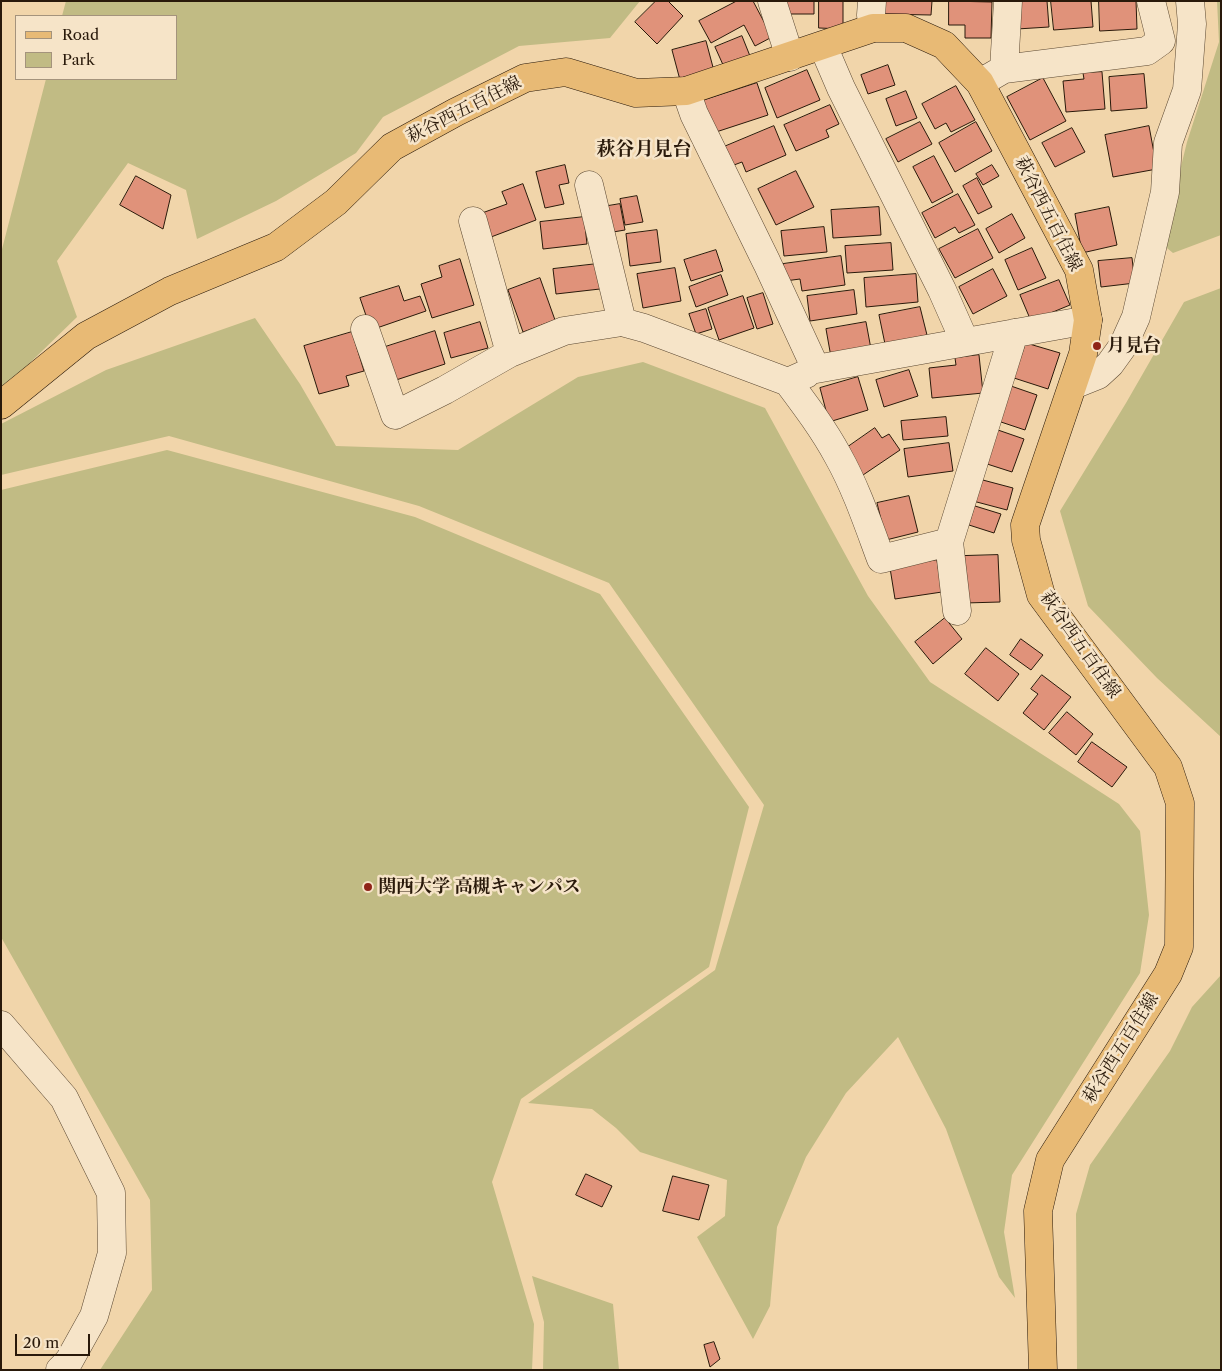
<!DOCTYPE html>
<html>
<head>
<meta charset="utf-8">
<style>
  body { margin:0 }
  #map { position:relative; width:1222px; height:1371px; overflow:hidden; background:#f1d5aa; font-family:"Libre Caslon Text",serif }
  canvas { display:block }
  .frame { position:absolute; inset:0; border:2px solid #29190a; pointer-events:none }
  .legend { position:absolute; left:15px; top:15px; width:162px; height:65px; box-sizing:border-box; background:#f6e4c8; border:1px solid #a4937c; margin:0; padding:6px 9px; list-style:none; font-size:15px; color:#29190a }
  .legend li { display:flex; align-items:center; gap:10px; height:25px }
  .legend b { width:25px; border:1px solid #a4937c }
  .scale { position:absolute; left:15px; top:1334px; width:75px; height:22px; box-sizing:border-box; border:2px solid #29190a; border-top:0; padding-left:6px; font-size:15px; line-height:18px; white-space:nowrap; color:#29190a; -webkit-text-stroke:4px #f6e4c8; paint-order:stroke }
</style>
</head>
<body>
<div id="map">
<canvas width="1222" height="1371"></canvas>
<div class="frame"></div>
<ul class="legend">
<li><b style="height:6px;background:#e8ba75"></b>Road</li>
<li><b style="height:14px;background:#c1bb84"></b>Park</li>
</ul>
<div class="scale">20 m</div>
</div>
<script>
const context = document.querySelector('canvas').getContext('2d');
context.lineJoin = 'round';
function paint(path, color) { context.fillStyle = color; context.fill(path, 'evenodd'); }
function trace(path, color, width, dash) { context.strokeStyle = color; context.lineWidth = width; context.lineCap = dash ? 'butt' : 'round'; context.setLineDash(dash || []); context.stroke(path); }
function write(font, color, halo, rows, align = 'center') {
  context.font = font + ' "Libre Caslon Text","Noto Serif JP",serif'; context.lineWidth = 5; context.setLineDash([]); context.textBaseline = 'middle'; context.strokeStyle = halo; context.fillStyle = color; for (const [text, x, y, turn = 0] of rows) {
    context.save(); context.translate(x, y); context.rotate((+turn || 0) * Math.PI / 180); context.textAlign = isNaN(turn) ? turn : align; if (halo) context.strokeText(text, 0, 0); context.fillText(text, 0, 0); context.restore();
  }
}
paint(new Path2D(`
  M66,1H640L610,38L519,46L383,117L356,153L276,201L197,239L186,190L128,163L57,261L77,317L1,391V253L46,79H176V16H62Z
  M1217,1H1221V235L1173,253L1162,244L1187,142L1219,42Z
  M1221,288V737L1157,678L1088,606L1060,511L1126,403L1184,302Z
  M255,318L300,384L336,446L458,450L578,377L643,362L765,408L868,596L930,682L1119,804L1140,831L1149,915L1140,973L1012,1175L1004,1232L1015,1298L999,1277L946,1129L898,1037L846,1093L806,1157L777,1227L770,1306L753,1339L697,1237L725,1216L727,1180L640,1152L616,1128L592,1109L528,1103L715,970L764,805L609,583L419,506L169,436L1,475V424L106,370Z
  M167,450L415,517L600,594L749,807L709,967L521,1099L492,1182L534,1324L532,1370H100L152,1290L150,1200L1,937V490Z
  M1221,975V1370H1077L1076,1214L1090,1165L1170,1051L1192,1007Z
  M532,1276L613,1304L619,1370H543L544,1322Z`), '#c1bb84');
const building = new Path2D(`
  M656,1H668L683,16L657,44L635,22Z
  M737,1H753L772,37L755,46L744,25L711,43L699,21Z
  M784,1H814V14H784Z
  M819,1H843V29L819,28Z
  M882,1H932L931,15L881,14Z
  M949,1L992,2L991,38H965V25H949Z
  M1015,1H1047L1049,27L1017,29Z
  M1051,1H1091L1093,27L1054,30Z
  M1099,1H1136L1137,29L1100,31Z
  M742,36L750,56L724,67L715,47Z
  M706,41L714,71L680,80L672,50Z
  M888,65L895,85L868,94L861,75Z
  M807,70L820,100L777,118L765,88Z
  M1102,72L1105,109L1066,112L1063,81L1084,79L1083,73Z
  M1144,74L1147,108L1111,111L1109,77Z
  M1043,78L1066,121L1030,140L1007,97Z
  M757,83L768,115L713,133L702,101Z
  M956,86L975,120L951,132L946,123L935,129L922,104Z
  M906,91L917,118L896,126L886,99Z
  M830,105L839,124L826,130L829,137L796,151L784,125Z
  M920,122L932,144L898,162L886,139Z
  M976,122L992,151L955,172L939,143Z
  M774,126L786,155L746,172L742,162L726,168L719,149Z
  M1149,126L1157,169L1113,177L1105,135Z
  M1072,128L1085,152L1055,167L1042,143Z
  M934,156L953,192L932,203L913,167Z
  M565,165L569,183L559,185L564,204L545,208L536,172Z
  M992,165L999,176L983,185L976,174Z
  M796,171L814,207L776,225L758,189Z
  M136,176L171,195L163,229L120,205Z
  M977,178L992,207L978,214L963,186Z
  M523,184L536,220L491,237L482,213L507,204L502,192Z
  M958,194L975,225L959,233L955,227L935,238L922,213Z
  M637,196L643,222L625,225L620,199Z
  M620,204L625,230L607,233L602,207Z
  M879,207L881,235L833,238L831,210Z
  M1109,207L1117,245L1082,253L1075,214Z
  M1012,214L1025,238L999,253L986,229Z
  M584,217L587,244L543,249L540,222Z
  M824,227L827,252L784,256L781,231Z
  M978,229L993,258L955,278L939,249Z
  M657,230L661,262L630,266L626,234Z
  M891,243L893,270L847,273L845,246Z
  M1032,248L1046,278L1018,290L1005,260Z
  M716,250L723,271L691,281L684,260Z
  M841,256L845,285L802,291L800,279L785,281L783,264Z
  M1132,258L1135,283L1101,287L1098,261Z
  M460,259L474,305L432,318L421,284L442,277L439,266Z
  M597,264L600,289L556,294L553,269Z
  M675,268L681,301L643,308L637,274Z
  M993,269L1007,296L973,314L959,287Z
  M916,274L918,302L866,307L864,278Z
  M721,275L728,295L696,307L689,287Z
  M540,278L555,320L523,332L508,290Z
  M1059,280L1070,305L1031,321L1020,295Z
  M399,286L404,301L420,296L426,311L371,330L360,298Z
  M854,290L857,314L810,321L807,296Z
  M763,293L773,324L757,329L747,298Z
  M743,296L754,328L719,340L708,308Z
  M920,307L927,335L885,344L879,315Z
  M706,309L712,329L696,334L689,314Z
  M480,322L488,348L451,358L444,333Z
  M866,322L871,349L831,357L826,329Z
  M435,331L445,364L393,381L382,348Z
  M352,332L364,371L346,376L349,386L319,394L304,346Z
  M1026,343L1060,353L1048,389L1014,378Z
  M979,355L983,393L932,398L929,368L956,365L955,358Z
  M909,370L918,396L884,407L876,380Z
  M858,377L868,410L829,422L820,388Z
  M1008,385L1037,395L1025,430L995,420Z
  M946,417L948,436L903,440L901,421Z
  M875,428L882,438L889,434L900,450L863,475L845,449Z
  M995,429L1024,439L1012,472L984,463Z
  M949,443L953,471L908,477L904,449Z
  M979,479L1013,488L1007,510L973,501Z
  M909,496L918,532L886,540L877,503Z
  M975,506L1001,514L994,533L969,525Z
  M998,555L1000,602L965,603L963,556Z
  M937,560L942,592L895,599L890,568Z
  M945,618L962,639L933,664L915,642Z
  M1021,639L1043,655L1031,670L1010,655Z
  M986,648L1019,674L998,701L965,674Z
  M1042,675L1071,697L1044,730L1023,713L1038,694L1031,689Z
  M1067,712L1093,734L1076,755L1049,733Z
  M1092,742L1127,767L1112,787L1078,762Z
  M586,1174L612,1186L602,1207L576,1195Z
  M673,1176L709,1185L699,1220L663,1211Z
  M714,1342L720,1359L710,1367L704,1345Z`);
paint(building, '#e0927a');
trace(building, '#29190a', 1);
const minor = new Path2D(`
  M772,1L790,57
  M872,1L871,15L873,28
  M823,46L841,88L942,290L965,342
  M1004,69L1008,1
  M980,83L1004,69L1147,51L1161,41L1151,1
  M686,91L694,114L767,263L816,369L1088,320
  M589,185L622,322
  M473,221L510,353
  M365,329L395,415L445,390L510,353L564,331L622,322L644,328L788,382
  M806,374L788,382C806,406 824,430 838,456C856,488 868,524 881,559L949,542
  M1073,385L1098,375L1110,364L1123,346L1136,317L1165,192L1168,143L1187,90L1192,24L1190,1
  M957,611L949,542L1014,333
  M1,1025L64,1098L111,1193L112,1253L94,1316L69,1361L60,1370`);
const major = new Path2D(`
  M1,405L86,336L170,291L276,247L336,202L392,147L456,112L525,78L566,72L636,93L686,91L873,28H906L944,45L980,83L1079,270L1088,320L1083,354L1025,525L1026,540L1041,595L1168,767L1180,803L1179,947L1168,974L1050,1160L1038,1211L1043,1370`);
trace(minor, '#5b4832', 29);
trace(major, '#29190a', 29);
trace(minor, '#f6e4c8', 28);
trace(major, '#e8ba75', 28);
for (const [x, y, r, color] of [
  [1097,346,5,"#8f2418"],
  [368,887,5,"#8f2418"]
]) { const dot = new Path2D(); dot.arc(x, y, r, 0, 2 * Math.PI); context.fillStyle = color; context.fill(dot); trace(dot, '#f6e4c8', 2); }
write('18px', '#29190a', '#f6e4c8', [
  ["萩谷西五百住線",464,110,-27],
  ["萩谷西五百住線",1048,214,63],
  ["萩谷西五百住線",1080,645,55],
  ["萩谷西五百住線",1121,1048,-58]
]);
write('bold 18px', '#29190a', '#f6e4c8', [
  ["月見台",1107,346],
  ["関西大学 高槻キャンパス",378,887]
], 'left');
write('bold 19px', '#29190a', '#f6e4c8', [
  ["萩谷月見台",644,150]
]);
</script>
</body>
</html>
